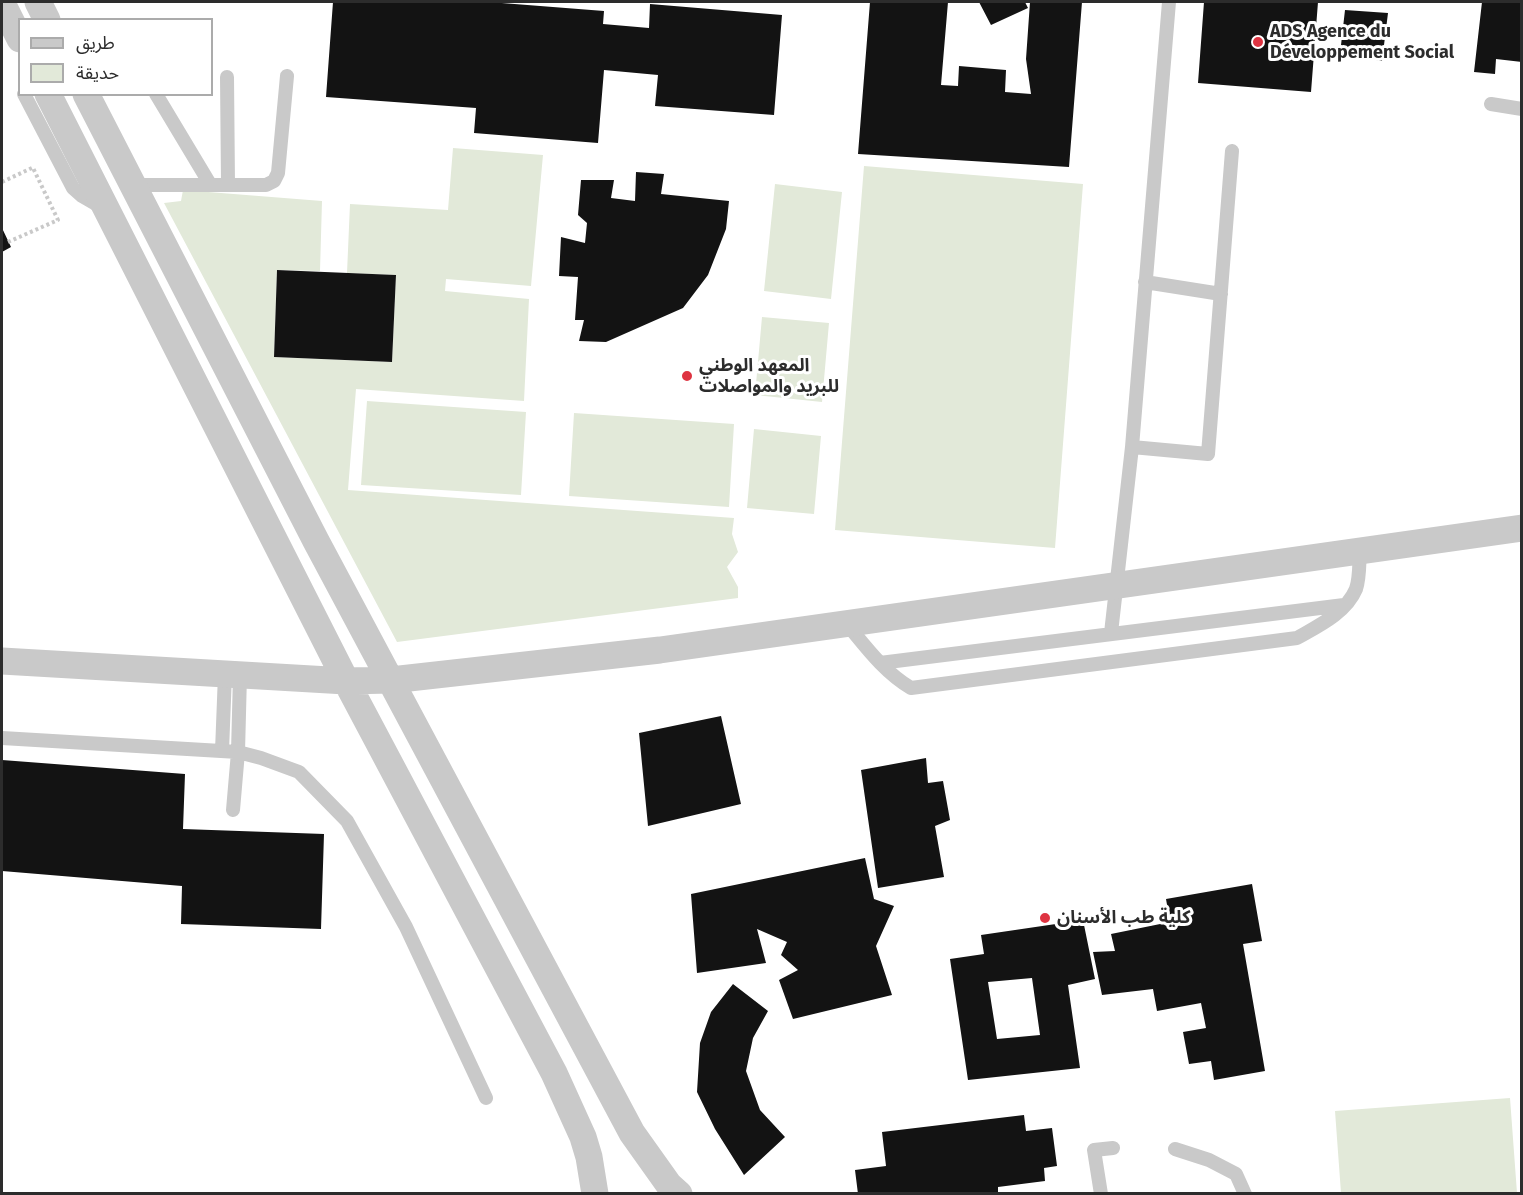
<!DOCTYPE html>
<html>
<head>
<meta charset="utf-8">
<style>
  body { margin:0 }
  #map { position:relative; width:1523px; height:1195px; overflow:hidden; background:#fff; font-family:"Fira Sans","Noto Sans Arabic",sans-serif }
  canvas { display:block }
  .frame { position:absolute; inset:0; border:3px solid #2c2c2c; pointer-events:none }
  .legend { position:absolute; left:18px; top:18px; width:195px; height:78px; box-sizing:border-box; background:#fff; border:2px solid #ababab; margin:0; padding:8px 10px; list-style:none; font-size:18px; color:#2c2c2c }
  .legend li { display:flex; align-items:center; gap:12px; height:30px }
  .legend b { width:30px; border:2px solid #ababab }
</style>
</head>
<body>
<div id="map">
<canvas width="1523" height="1195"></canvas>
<div class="frame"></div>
<ul class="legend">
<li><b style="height:8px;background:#c9c9c9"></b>طريق</li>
<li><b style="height:16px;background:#e2e9d9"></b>حديقة</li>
</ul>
</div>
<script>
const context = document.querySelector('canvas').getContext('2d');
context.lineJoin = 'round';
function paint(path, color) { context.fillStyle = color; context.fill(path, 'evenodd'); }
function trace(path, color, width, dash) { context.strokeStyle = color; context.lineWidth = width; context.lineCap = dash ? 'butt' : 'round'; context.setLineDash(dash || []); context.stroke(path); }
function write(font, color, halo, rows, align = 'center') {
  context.font = font + ' "Fira Sans","Noto Sans Arabic",sans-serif'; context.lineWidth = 6; context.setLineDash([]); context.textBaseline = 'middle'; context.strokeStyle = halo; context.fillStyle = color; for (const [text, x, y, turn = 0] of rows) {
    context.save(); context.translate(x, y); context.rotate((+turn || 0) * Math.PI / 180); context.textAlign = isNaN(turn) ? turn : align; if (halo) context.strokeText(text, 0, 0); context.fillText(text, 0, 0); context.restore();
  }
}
paint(new Path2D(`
  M453,148L543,155L531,286L446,279L445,291L529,299L524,401L356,389L348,490L734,518L732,534L738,552L727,567L738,587V598L397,642L164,203L181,201L183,190L322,201L320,271L277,270L274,357L392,362L396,275L347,273L350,204L448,210Z
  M864,166L1083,184L1055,548L835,530Z
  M775,184L842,192L831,299L764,291Z
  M762,317L829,323L822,402L755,395Z
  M367,401L526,412L521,495L361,485Z
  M574,413L734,424L729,507L569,496Z
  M754,429L821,436L814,514L747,508Z
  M1510,1098L1517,1193H1341L1335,1111Z`), '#e2e9d9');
paint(new Path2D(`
  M333,2H489L604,11L603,24L649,28L650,4L782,15L774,115L655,106L658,75L604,70L598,143L474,133L476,108L326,97Z
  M870,2H948L941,85L958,86L959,66L1006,70L1005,92L1031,94L1026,59L1030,2H1082L1069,167L858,154Z
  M979,2H1025L1028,8L991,25Z
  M1204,2H1318L1311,92L1198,83Z
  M1482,2H1522V62L1496,59L1495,74L1474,72Z
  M1345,10L1388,13L1382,61L1340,54Z
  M636,172L664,174L661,194L729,201L726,229L708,275L683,308L606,342L579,341L584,320H575L578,277L559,276L561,237L585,243L587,223L578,215L581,180H614L611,198L635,201Z
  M2,228L11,247L2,252Z
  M277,270L396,275L392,362L274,357Z
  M721,716L741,804L648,826L639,733Z
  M926,758L928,783L943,781L950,820L935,826L944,877L878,888L861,770Z
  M2,760L185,774L183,829L324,834L321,929L181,924L182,886L2,871Z
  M865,858L874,899L894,906L876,946L892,995L793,1019L779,980L798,970L781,955L787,942L757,929L766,963L697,973L691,894Z
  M1252,884L1262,941L1243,944L1265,1071L1214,1080L1211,1061L1189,1064L1183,1032L1206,1028L1201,1003L1157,1011L1153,989L1102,995L1093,952L1115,951L1111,934L1170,922L1166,899Z
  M1083,920L1095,979L1068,985L1080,1068L968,1080L950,959L984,954L981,935ZM1032,978L1040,1035L997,1039L988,982Z
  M733,984L768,1011L753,1038L746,1071L760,1110L785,1137L744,1175L715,1129L697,1092L700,1043L711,1012Z
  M1024,1115L1026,1131L1052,1128L1057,1166L1044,1168L1045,1181L998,1187V1194H858L855,1170L886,1166L882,1132Z`), '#131313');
trace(new Path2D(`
  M2,182L34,167
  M8,242L58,220L33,168`), '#c9c9c9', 4, [3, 3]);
trace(new Path2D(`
  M227,77L228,184
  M24,94L73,188L82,196L101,207
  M156,94L210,184
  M1491,104L1522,109
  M134,185H266L274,181L278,173L287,76
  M1145,282L1221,294
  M1132,447L1208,454L1232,151
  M846,623C866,647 884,672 911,688L1297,638C1318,626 1346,613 1356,589C1360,578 1359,562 1360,550
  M1111,633L1132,447L1169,2
  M880,663L1344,605
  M2,738L238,752L261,758L299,772L347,821L406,927L486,1098
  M222,751L225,674
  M233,810L238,752L240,675
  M1175,1149L1209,1160L1236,1174L1245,1194
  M1101,1194L1094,1150L1113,1148`), '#c9c9c9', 14);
trace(new Path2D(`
  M38,2L47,20
  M2,3L20,39
  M48,94L346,681L554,1073L583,1137L589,1157L595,1194
  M86,94L316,541L632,1133L669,1185L679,1194
  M2,661L346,681L391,680L660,650L1522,528`), '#c9c9c9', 27);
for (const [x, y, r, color] of [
  [1258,42,6,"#de3341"],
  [687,376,6,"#de3341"],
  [1045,918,6,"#de3341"]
]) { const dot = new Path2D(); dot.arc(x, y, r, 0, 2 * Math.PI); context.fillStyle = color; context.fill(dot); trace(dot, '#fff', 2); }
write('bold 18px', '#2c2c2c', '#fff', [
  ["ADS Agence du",1270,32],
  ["Développement Social",1270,53],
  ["المعهد الوطني",699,366],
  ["للبريد والمواصلات",699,387],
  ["كلية طب الأسنان",1057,918]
], 'left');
</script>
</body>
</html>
